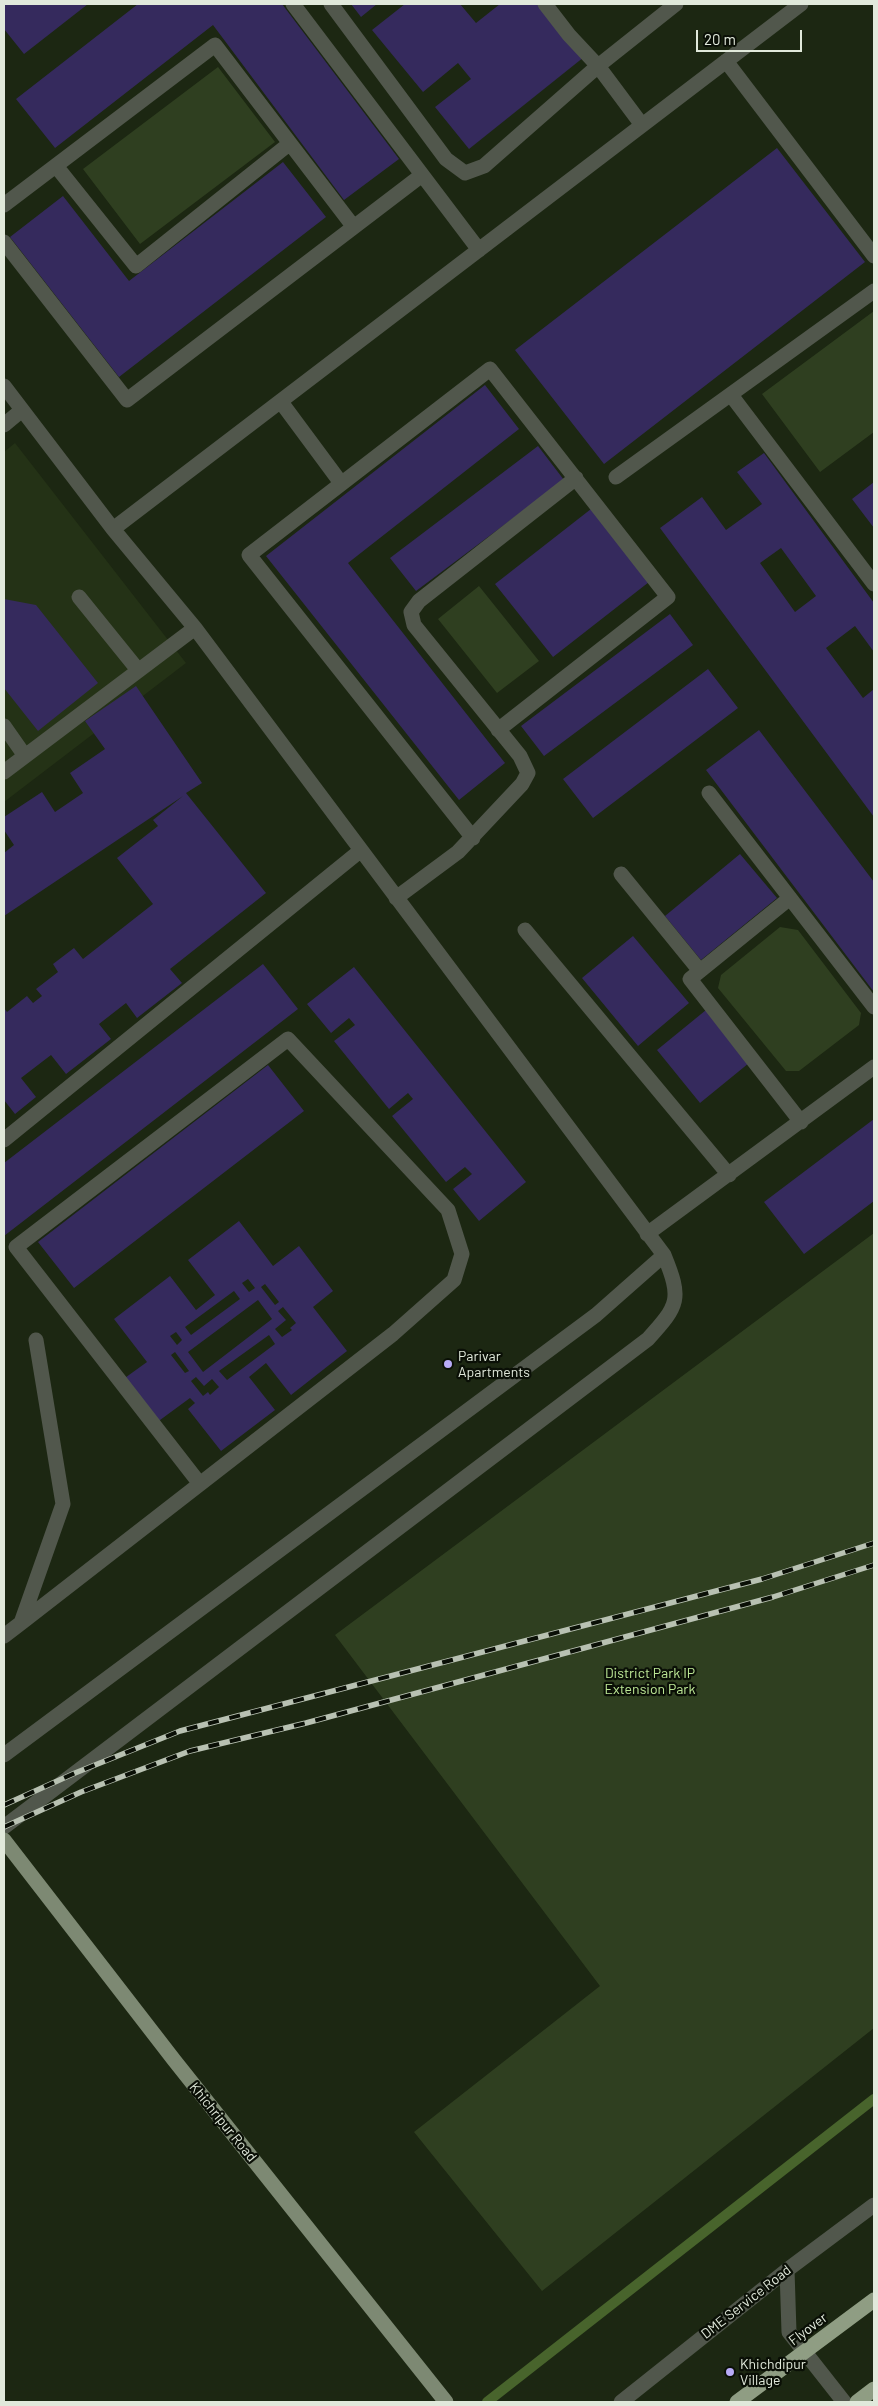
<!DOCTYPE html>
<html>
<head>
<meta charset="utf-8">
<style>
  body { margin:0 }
  #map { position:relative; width:878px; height:2406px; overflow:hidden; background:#1c2712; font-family:Barlow,sans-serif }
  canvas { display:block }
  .frame { position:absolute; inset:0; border:5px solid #e1e9db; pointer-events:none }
  .scale { position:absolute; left:696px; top:30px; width:106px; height:22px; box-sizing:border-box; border:2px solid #e1e9db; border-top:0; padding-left:6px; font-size:15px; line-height:18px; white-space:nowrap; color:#e1e9db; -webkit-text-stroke:4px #0a0f06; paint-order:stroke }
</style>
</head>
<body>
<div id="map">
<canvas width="878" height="2406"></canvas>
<div class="frame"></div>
<div class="scale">20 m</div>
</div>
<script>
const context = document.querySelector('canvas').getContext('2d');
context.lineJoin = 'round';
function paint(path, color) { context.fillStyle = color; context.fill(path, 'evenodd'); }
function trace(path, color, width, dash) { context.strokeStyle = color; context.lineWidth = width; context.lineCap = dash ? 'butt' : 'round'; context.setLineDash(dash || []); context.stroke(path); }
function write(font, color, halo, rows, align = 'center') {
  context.font = font + ' Barlow,sans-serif'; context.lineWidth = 4.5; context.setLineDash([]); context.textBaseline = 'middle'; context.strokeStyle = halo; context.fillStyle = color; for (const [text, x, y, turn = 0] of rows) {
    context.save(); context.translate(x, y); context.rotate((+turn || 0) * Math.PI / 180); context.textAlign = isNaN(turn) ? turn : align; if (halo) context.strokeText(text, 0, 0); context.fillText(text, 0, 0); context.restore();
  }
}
paint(new Path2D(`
  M15,443L186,663L4,802V452Z`), '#243216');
paint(new Path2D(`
  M218,67L275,142L140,244L83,169Z
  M874,311V432L820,472L762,394Z
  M479,586L539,661L497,693L438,619Z
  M780,927L798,930L861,1013L859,1025L799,1071H786L718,988L721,975Z
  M874,1233V2028L542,2291L414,2132L600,1986L335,1635Z`), '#2f3f20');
trace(new Path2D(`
  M487,2402L874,2099`), '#48642c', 10);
paint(new Path2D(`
  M4,4H88L24,54L4,29Z
  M138,4H282L399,159L344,200L213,25L55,148L16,99Z
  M351,4H377L361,17Z
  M405,4H460L476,23L500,4H541L584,57L469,149L435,107L471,79L458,63L423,92L372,30Z
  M777,148L865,262L604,464L515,350Z
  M283,162L326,217L119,377L10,237L63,196L129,281Z
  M485,385L519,429L348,563L505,763L459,800L266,556Z
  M538,446L564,480L416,591L390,558Z
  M764,453L874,603V652L855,626L826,648L863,698L874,689V817L660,528L702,497L726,530L762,504L737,472ZM781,548L816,596L795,612L760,563Z
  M874,482V528L852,499Z
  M591,509L649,582L553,657L495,584Z
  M4,599L36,605L98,683L38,731L4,688Z
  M670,614L693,645L544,756L521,726Z
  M708,669L738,708L593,818L563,779Z
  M136,686L202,783L186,793L266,893L170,969L182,983L137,1018L126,1003L99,1024L111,1039L66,1074L51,1055L21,1078L36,1097L15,1114L4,1100V1008L7,1012L27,996L33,1003L42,996L36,989L58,972L53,964L74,948L83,959L153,904L117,858L158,826L153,820L183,796L4,916V853L14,845L4,830V817L42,792L55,812L83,793L70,773L105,749L85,721Z
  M759,730L874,882V992L706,770Z
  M740,854L777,898L701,960L665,916Z
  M633,936L689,1003L638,1046L582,978Z
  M263,964L298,1009L4,1236V1163Z
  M354,967L526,1182L479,1221L453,1189L472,1174L465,1167L446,1182L392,1116L413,1099L408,1093L389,1109L334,1041L355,1025L349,1018L331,1033L307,1004Z
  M706,1010L749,1063L700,1103L657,1050Z
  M268,1065L304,1111L74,1288L38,1242Z
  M874,1119V1201L804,1254L764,1202Z
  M239,1221L273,1266L299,1246L333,1291L313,1307L347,1351L291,1395L266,1363L249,1377L275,1410L221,1451L188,1409L195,1403L190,1398L156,1423L122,1380L147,1362L114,1319L170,1276L196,1310L215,1295L188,1260ZM248,1279L255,1288L249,1292L242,1283ZM265,1284L279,1302L275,1305L261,1287ZM234,1291L240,1299L191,1335L185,1327ZM258,1300L272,1319L203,1372L188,1352ZM283,1307L296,1323L290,1328L292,1330L282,1337L275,1329L286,1320L278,1311ZM176,1332L182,1340L177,1345L170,1336ZM269,1335L275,1344L227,1380L219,1371ZM175,1352L189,1371L185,1373L171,1355ZM196,1377L204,1386L212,1379L219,1387L210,1395L208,1392L203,1396L191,1381Z`), '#352a5d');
trace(new Path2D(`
  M293,4L479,250
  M331,4L446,159L465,173L484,166L598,66L569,35L545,4
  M726,61L874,256
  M642,125L598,66L676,4
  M56,166L136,266L289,144
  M4,205L215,45L353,226
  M4,242L127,400L422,175
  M4,386L113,529L195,628L664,1255C682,1299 679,1305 648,1339L4,1827
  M731,395L874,584
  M281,402L341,483
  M4,425L22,410
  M616,477L874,291
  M113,529L801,4
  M79,597L138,670
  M4,726L25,756
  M4,772L195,628
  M709,793L874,1007
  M473,838L249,555L490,369L668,597L498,730
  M621,874L700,971
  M396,898L458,852L522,784L528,773L520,756L414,625L411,612L419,601L576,478
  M790,898L690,979L801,1122
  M525,930L729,1175
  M4,1140L360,851
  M647,1234L874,1067
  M21,1623L63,1504L36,1340
  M4,1636L21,1623L393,1334L454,1280L462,1254L448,1210L288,1039L16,1247L200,1484
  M4,1755L596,1315L664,1255
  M787,2270L789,2332L844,2402
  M621,2402L787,2270L874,2205`), '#51574c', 15);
trace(new Path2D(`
  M4,1840L174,2060L446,2402`), '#7d8973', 15);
trace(new Path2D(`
  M737,2402L874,2300
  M857,2402L874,2389`), '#8f9d83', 15);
const rail = new Path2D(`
  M4,1805L75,1773L180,1731L762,1579L874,1543
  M4,1827L81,1792L190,1751L306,1723L773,1597L874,1565`);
trace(rail, '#b8c1b2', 5.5);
trace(rail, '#0a0f06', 4, [11]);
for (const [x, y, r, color] of [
  [448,1364,5,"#b8abf7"],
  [730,2372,5,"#b8abf7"]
]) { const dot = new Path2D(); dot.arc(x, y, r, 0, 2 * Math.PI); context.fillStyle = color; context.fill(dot); trace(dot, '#0a0f06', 2); }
write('14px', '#e1e9db', '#0a0f06', [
  ["Parivar",458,1356],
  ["Apartments",458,1372],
  ["Khichdipur",740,2364],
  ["Village",740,2380]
], 'left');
write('14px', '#bde896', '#0a0f06', [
  ["District Park IP",650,1673],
  ["Extension Park",650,1689]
]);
write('14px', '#e1e9db', '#0a0f06', [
  ["Khichripur Road",223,2122,51],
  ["DME Service Road",746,2302,-38],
  ["Flyover",808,2329,-37]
]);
</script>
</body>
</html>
